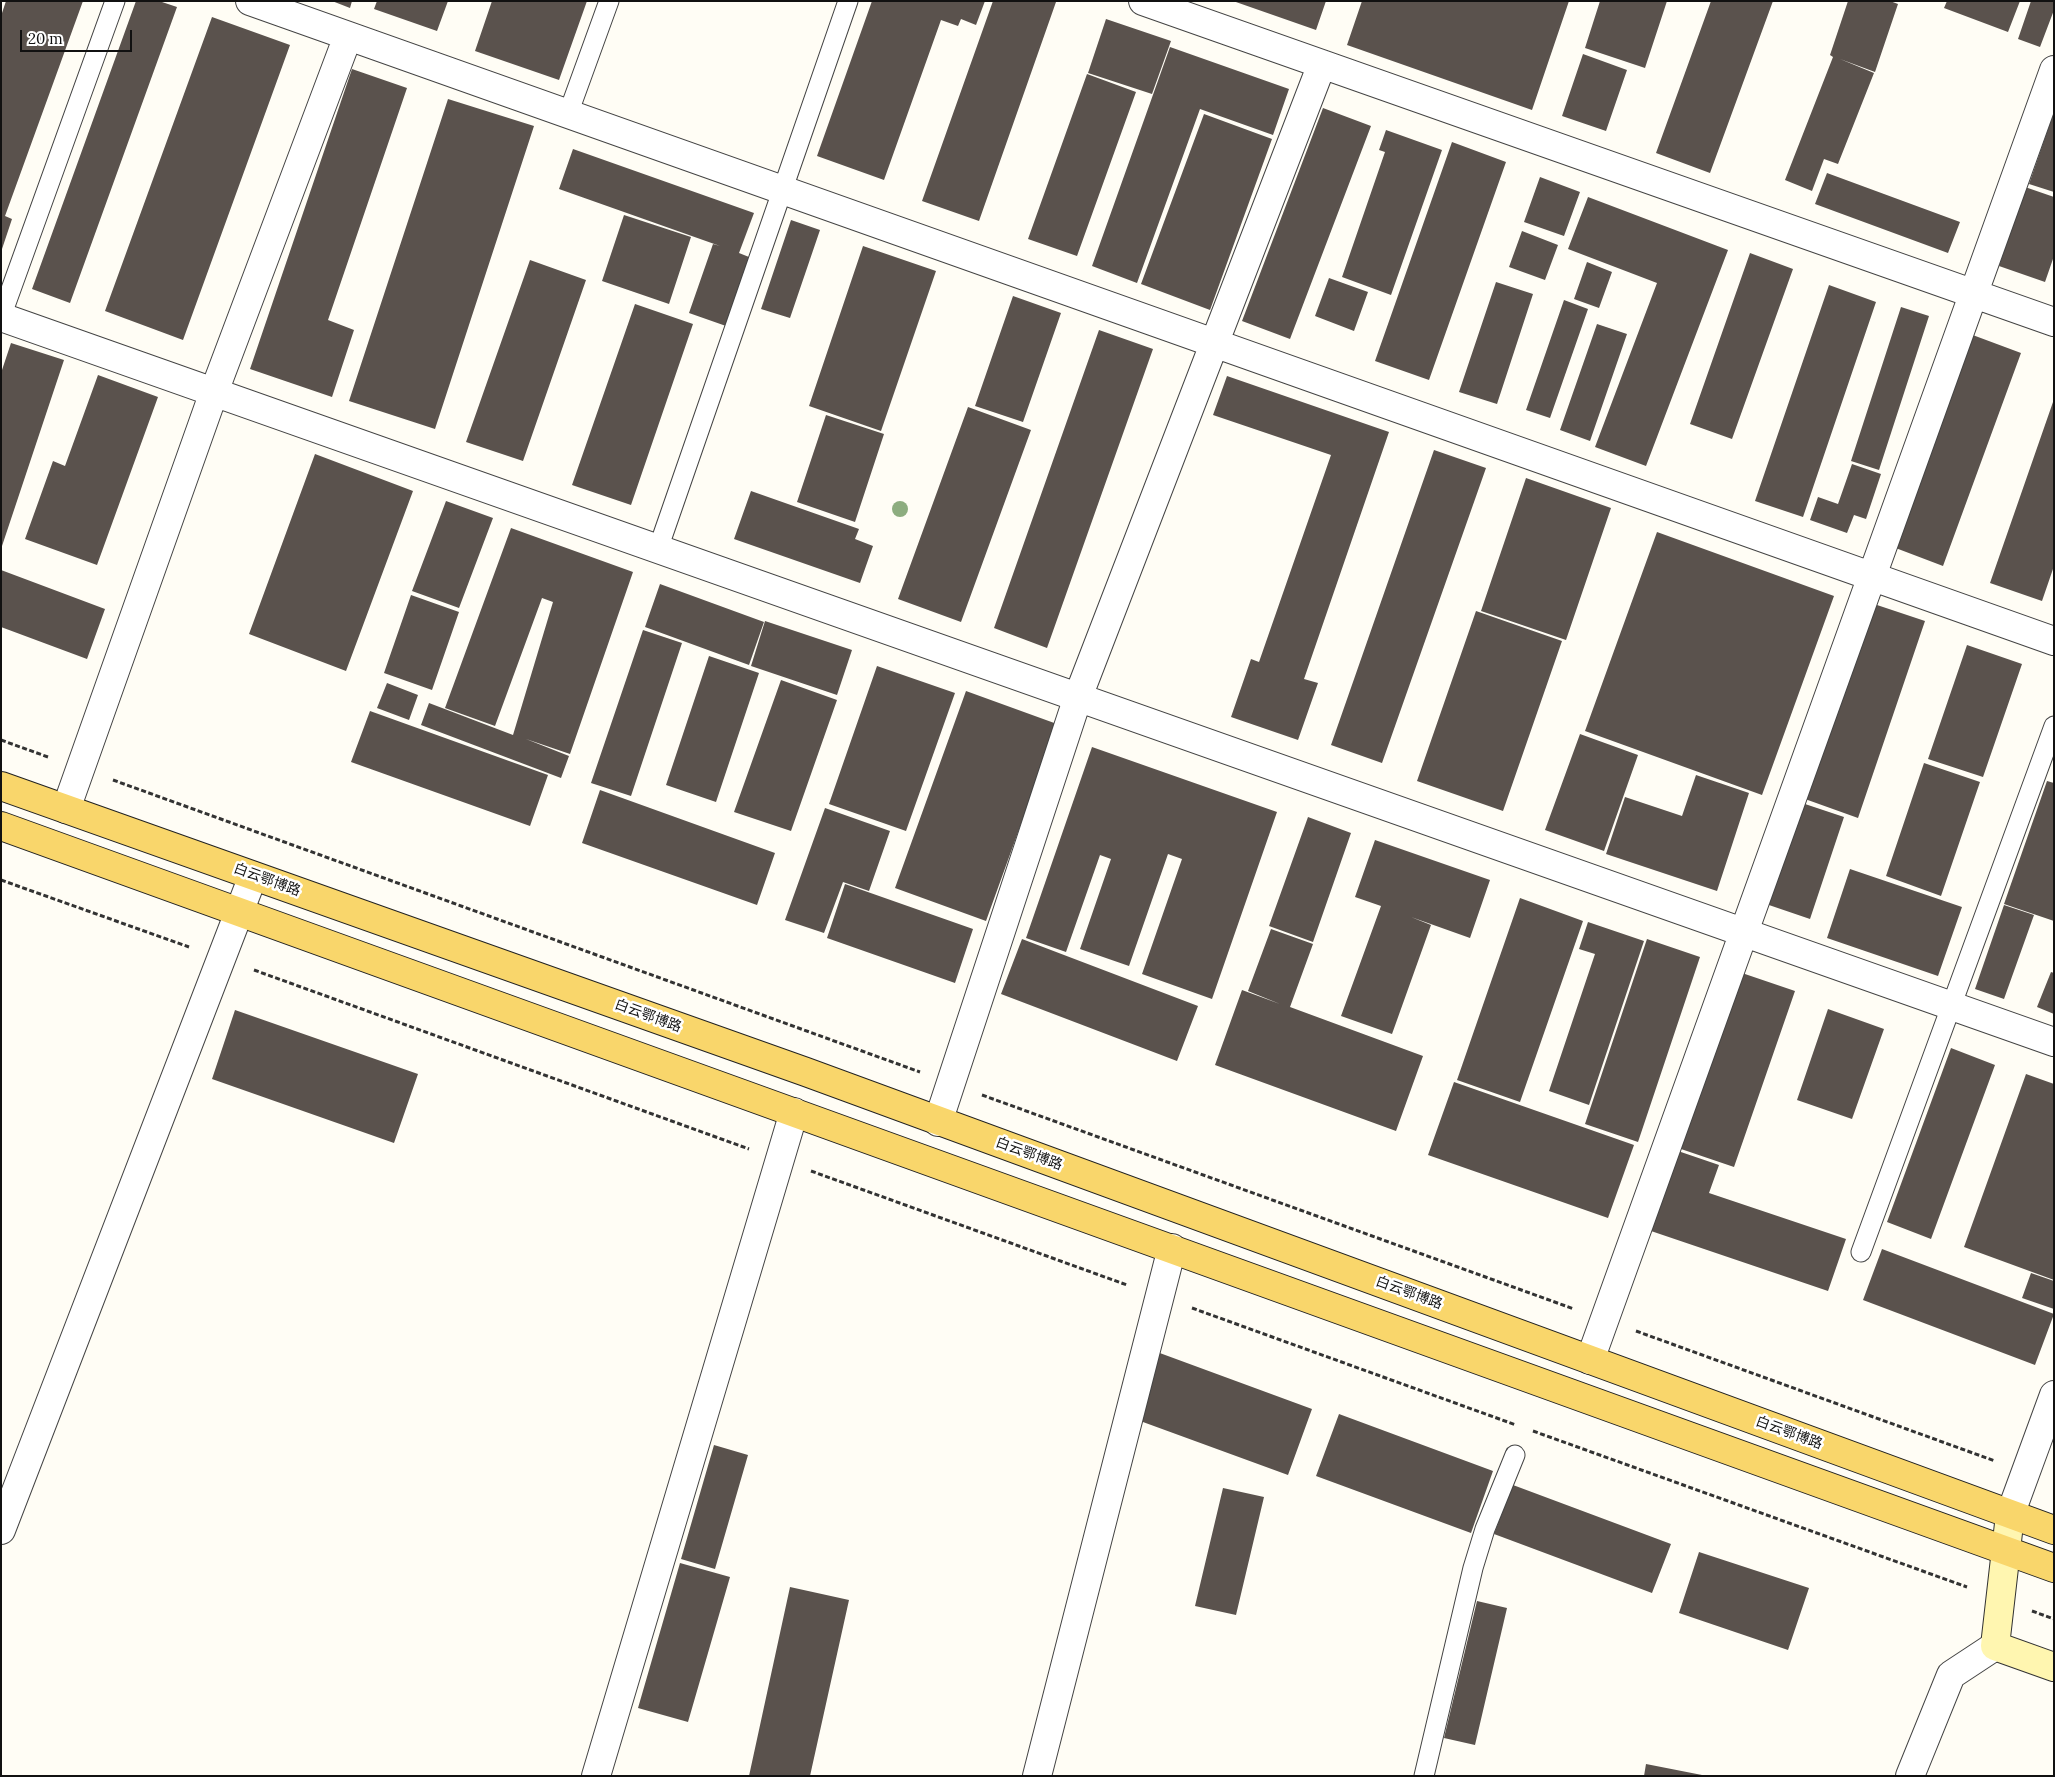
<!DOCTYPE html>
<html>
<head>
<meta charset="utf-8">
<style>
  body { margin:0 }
  #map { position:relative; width:2055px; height:1777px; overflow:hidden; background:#fffdf5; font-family:Lora,serif }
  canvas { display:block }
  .frame { position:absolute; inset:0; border:2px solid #111; pointer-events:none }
  .scale { position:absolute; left:20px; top:30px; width:112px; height:22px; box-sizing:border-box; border:2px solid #111; border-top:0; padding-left:6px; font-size:15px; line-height:18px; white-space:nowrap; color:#111; -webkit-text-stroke:4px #fff; paint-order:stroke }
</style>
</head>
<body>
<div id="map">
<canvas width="2055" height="1777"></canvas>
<div class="frame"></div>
<div class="scale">20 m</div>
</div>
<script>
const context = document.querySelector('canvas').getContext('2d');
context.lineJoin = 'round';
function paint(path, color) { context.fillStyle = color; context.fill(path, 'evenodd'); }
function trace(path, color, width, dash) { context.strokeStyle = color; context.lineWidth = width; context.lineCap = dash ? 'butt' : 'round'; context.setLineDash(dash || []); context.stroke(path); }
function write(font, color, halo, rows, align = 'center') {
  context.font = font + ' Lora,"Noto Sans SC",serif'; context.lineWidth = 5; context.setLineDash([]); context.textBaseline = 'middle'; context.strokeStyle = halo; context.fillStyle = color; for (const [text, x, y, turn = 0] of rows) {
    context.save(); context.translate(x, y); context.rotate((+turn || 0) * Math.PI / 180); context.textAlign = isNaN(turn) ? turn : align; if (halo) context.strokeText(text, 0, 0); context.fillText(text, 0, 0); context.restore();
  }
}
paint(new Path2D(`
  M6,1H83L5,216L12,219L2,249L1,16Z
  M136,1H159L177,7L70,303L32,289Z
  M332,1H352L350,8Z
  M377,1H448L437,31L374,9Z
  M492,1H587L559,80L475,51Z
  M872,1H985L976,25L961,19L958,26L941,20L884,180L817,156Z
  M993,1L1056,2L979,221L922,201Z
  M1233,1H1326L1316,30Z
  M1362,1H1569L1532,110L1347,45Z
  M1600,1H1667L1645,68L1585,48Z
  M1711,1H1773L1710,173L1656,153Z
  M1848,1H1890L1898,4L1875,72L1840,59L1874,73L1838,164L1824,159L1812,191L1785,180L1833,57L1830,55Z
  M1947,1H2020L2008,32L1944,8Z
  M2031,1H2054V10L2040,47L2018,39Z
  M212,17L290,45L183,340L105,311Z
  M1106,19L1171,41L1152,94L1088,73Z
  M1170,47L1289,89L1273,135L1200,109L1137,283L1092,266Z
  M1583,54L1627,70L1606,131L1562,116Z
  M352,69L407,88L328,320L354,330L332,397L250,369Z
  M1087,74L1136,92L1077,256L1028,239Z
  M448,99L534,126L435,429L349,401Z
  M1323,108L1371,126L1290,339L1242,321Z
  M2054,112V192L2029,184Z
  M1204,114L1272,139L1210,310L1141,284Z
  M1386,130L1442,150L1391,295L1342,277L1385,152L1379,150Z
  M1452,142L1506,162L1429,380L1375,361Z
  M573,149L754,213L739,253L749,257L726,326L689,313L713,244L720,246L559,189Z
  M1827,173L1960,222L1948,253L1815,204Z
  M1540,177L1580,192L1564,236L1524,222Z
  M2025,187L2054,197V256L2045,282L1999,266Z
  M1588,197L1728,250L1646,466L1595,447L1657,283L1568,249Z
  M624,215L691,237L669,304L602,281Z
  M791,220L820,230L790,318L761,309Z
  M1522,231L1558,245L1545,280L1509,267Z
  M863,246L936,271L881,431L809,406Z
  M1750,253L1793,269L1732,439L1690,424Z
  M530,260L586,280L523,461L466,442Z
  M1587,262L1612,272L1599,308L1574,299Z
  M1329,278L1368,292L1354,331L1315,316Z
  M1496,282L1533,294L1497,404L1459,392Z
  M1829,285L1876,302L1803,517L1755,501Z
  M1013,296L1061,313L1023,422L975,406Z
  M1564,300L1588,309L1550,418L1526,410Z
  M635,304L693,324L631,505L572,485Z
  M1901,307L1929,316L1879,470L1851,461Z
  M1597,324L1627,334L1590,441L1560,430Z
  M1099,330L1153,349L1047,648L994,628Z
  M1970,334L2021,353L1943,566L1893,547Z
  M11,343L64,360L2,546L1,373Z
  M98,375L158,397L97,565L25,539L53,461L65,466Z
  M1227,376L1389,432L1304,679L1318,683L1298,740L1231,717L1251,659L1259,662L1331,455L1213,415Z
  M2053,402L2054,566L2042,601L1990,583Z
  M968,407L1031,430L961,622L898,599Z
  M826,415L884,434L855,522L797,502Z
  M1434,450L1486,468L1382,763L1331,745Z
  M315,454L413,491L346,671L249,634Z
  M1852,464L1881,474L1866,519L1854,515L1847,533L1810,520L1818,497L1838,504Z
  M1526,478L1611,508L1566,640L1481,611Z
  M751,491L859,529L855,539L873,546L860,583L734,539Z
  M446,501L493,518L459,608L412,591Z
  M511,528L633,572L570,754L526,739L569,756L561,778L421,725L429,703L513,735L553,602L542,598L495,726L445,708Z
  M1657,532L1834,596L1762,795L1585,731Z
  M1,570L105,609L87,659L1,627Z
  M660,584L764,622L749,665L645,627Z
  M411,595L459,612L432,690L384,673Z
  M1871,603L1925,621L1858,818L1805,799Z
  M1476,611L1562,641L1503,811L1417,781Z
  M765,621L852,650L837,695L751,666Z
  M643,630L682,643L631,796L591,783Z
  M1967,645L2022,664L1983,777L1928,759Z
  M709,656L759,673L716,802L666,785Z
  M877,666L955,693L906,831L829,804Z
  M781,680L837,700L791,831L734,812Z
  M387,683L418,695L409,720L377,708Z
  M966,691L1057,724L986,921L895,888Z
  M370,711L548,775L530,826L351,762Z
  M1580,734L1638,755L1604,851L1545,830Z
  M1092,747L1277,812L1212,999L1142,974L1182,859L1168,854L1129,966L1080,949L1111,859L1100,855L1066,952L1026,938Z
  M1924,763L1980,782L1941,896L1886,876Z
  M1696,775L1749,793L1717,891L1606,854L1625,797L1682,816Z
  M2047,781L2054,783V921L2004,904Z
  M600,790L775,853L757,905L582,843Z
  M1799,802L1844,817L1810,919L1766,904Z
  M825,808L890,831L869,891L843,882L824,933L785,920Z
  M1308,817L1351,833L1313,942L1269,926Z
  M1375,840L1490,880L1470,938L1411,917L1431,925L1392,1034L1341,1016L1381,906L1355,897Z
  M1850,869L1962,907L1938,976L1827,938Z
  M845,884L973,929L955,983L827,938Z
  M1520,898L1583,921L1520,1102L1457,1080Z
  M2004,905L2034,915L2004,999L1975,989Z
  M1588,922L1644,941L1589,1105L1549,1091L1595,954L1579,949Z
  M1271,929L1313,944L1290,1007L1423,1056L1396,1131L1215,1065L1242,990L1280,1004L1248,991Z
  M1022,939L1198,1006L1177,1061L1001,994Z
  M1647,939L1700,957L1638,1142L1585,1124Z
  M2051,972L2054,973V1014L2037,1007Z
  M1742,973L1795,991L1734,1167L1681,1149Z
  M1828,1009L1884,1029L1852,1119L1797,1100Z
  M235,1010L418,1074L394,1143L212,1079Z
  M1951,1048L1995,1065L1931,1239L1887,1222Z
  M2026,1074L2054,1084V1280L1964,1247Z
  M1454,1082L1634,1145L1608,1218L1428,1155Z
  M1678,1151L1719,1165L1709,1193L1846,1239L1828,1291L1651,1231Z
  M1882,1249L2054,1314L2035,1365L1863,1300Z
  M2031,1273L2054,1281V1309L2022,1298Z
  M1157,1352L1312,1409L1288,1475L1132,1418Z
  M1339,1414L1493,1471L1471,1533L1316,1476Z
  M714,1445L748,1455L715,1569L681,1559Z
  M1513,1485L1671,1544L1652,1593L1494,1534Z
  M1223,1488L1264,1497L1236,1615L1195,1606Z
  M1699,1552L1809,1588L1788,1650L1679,1613Z
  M680,1563L730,1577L688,1722L638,1708Z
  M790,1587L849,1600L810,1776H749Z
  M1477,1601L1507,1608L1475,1745L1444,1738Z
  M1646,1764L1702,1775V1776H1644Z`), '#5a524d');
const lane = new Path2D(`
  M568,114L609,1
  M1,317L115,1
  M658,549L848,1
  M1861,1252L2054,726
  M1424,1776L1473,1568L1485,1529L1515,1455`);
const street = new Path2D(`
  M250,1L2054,641
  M1143,1L2054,322
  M1,317L2054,1042
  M66,809L214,392L348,36
  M938,1122L1078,697L1322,64
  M1590,1360L2054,70
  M2010,1515L2054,1395
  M1,1530L253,876
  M596,1776L794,1112
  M1037,1776L1172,1248
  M1910,1776L1951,1675L1995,1646`);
const secondary = new Path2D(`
  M2010,1515L1995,1646L2054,1667`);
const primary = new Path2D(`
  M1,786L806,1072L2054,1530
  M1,826L2054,1568`);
trace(lane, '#444', 21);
trace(street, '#444', 30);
trace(secondary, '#333', 30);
trace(primary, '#222', 30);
trace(new Path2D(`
  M1,740L48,757
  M113,780L920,1072
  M1,880L189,947
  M254,970L749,1149
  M982,1095L1574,1309
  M811,1171L1127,1285
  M1192,1308L1516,1425
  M1636,1331L1995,1461
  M1533,1431L1967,1587
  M2032,1611L2054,1619`), '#333', 3, [5, 2.5]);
trace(lane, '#fff', 19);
trace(street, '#fff', 28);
trace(secondary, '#fff6b0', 28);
trace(primary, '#f9d66b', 28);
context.fillStyle = '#8dad7f';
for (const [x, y] of [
  [900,509]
]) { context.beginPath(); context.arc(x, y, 8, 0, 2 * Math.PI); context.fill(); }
write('14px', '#111', '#fff', [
  ["白云鄂博路",267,880,20],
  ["白云鄂博路",648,1016,20],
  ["白云鄂博路",1029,1154,20],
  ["白云鄂博路",1409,1293,20],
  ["白云鄂博路",1789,1433,20]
]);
</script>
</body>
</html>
